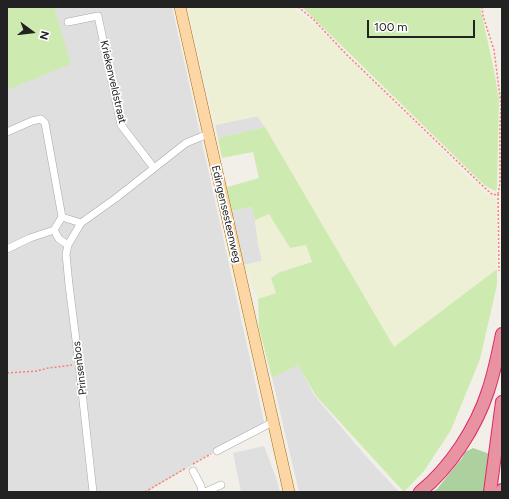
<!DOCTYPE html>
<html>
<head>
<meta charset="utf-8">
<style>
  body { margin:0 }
  #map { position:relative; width:509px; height:499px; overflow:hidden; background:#f2efe9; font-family:Figtree,sans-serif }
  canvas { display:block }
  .frame { position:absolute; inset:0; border:8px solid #222; pointer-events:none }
  .north { position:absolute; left:12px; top:12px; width:40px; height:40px; -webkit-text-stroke:3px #fff; paint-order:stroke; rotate:105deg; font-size:11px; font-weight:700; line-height:16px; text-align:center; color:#222 }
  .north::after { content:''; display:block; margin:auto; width:14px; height:18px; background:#222; clip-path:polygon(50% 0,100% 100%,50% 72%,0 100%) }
  .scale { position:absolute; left:367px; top:20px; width:108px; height:18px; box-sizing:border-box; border:2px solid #222; border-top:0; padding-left:5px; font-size:12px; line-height:14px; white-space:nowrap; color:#222; -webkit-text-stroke:3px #fff; paint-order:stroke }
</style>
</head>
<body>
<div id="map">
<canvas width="509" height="499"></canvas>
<div class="frame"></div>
<div class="north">N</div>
<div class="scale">100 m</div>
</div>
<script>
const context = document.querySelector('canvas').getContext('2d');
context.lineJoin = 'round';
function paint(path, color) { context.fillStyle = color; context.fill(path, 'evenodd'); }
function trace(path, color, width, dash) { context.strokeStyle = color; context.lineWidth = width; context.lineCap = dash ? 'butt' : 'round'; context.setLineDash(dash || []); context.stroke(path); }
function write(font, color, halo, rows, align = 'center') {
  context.font = font + ' Figtree,sans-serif'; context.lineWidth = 3.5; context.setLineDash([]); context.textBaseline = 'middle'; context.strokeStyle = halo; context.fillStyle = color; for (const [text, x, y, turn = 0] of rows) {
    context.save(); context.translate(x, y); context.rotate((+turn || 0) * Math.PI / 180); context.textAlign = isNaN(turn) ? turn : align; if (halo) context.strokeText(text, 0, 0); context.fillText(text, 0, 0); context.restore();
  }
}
paint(new Path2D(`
  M7,7H172L264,422L147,492H7Z
  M258,116L265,127L218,138L215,125Z
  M251,207L255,220L258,244L262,261L244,265L232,211Z
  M298,364L314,395L364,454L399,492H299L272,378Z
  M264,446L277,480L280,492H241L233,453Z`), '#e0dfdf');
paint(new Path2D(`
  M187,7H293L316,26L373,81L486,194L497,199V269L394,347L258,116L215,125Z
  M269,213L290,248L306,244L312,262L280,272L271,277L276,293L258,299L244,265L262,261L258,244L255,220Z`), '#eef0d5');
paint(new Path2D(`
  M7,7H54L71,64L7,90Z
  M302,7H480L493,65L499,99L497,188L496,191C487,188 481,182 475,176Z
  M265,127L394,347L497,269V285L480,359L451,430L424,471L404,492L316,396L298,365L272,378L259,328L258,299L276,293L271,278L280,272L312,262L306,245L290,248L269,214L255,220L251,207L232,211L227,187L259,178L253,152L222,158L218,138Z`), '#cdebb0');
paint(new Path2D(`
  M473,448L490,454L484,492H432L437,489L462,458L465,452Z`), '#add19e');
const street = new Path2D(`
  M68,22L98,16L121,125L154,168
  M7,132L32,121L41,119L45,123L62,217
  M62,217L81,223
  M54,230L59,239L68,245
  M54,230L62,217
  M7,249L30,238L54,230
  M217,451L273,422
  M193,471L201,486L202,492
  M93,492L79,364L69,285L66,254L68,245L81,223L116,198L186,143L208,134
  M205,492L221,485`);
const primary = new Path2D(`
  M180,7L289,492`);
const highway = new Path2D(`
  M420,492C450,468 476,428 488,391C494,373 498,354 502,334
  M490,492L502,402
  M502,492V490`);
trace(street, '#a9a9a9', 8);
trace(primary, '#a06b00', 12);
trace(highway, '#dc2a67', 14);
trace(new Path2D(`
  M298,7L313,19L346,54L487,190L493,195L498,194L500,183V128L501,104L494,50L483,16L482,7
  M498,194L499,271
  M7,373L37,371L48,368L72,365
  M193,464L211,454
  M145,492L186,468`), '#fa8072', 1.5, [2, 2]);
trace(street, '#fff', 7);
trace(primary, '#fcd6a4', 11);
trace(highway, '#e892a2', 12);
write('11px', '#222', '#fff', [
  ["Kriekenveldstraat",113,82,77],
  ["Edingensesteenweg",226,214,77],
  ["Prinsenbos",80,368,-97]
]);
</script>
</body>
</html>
